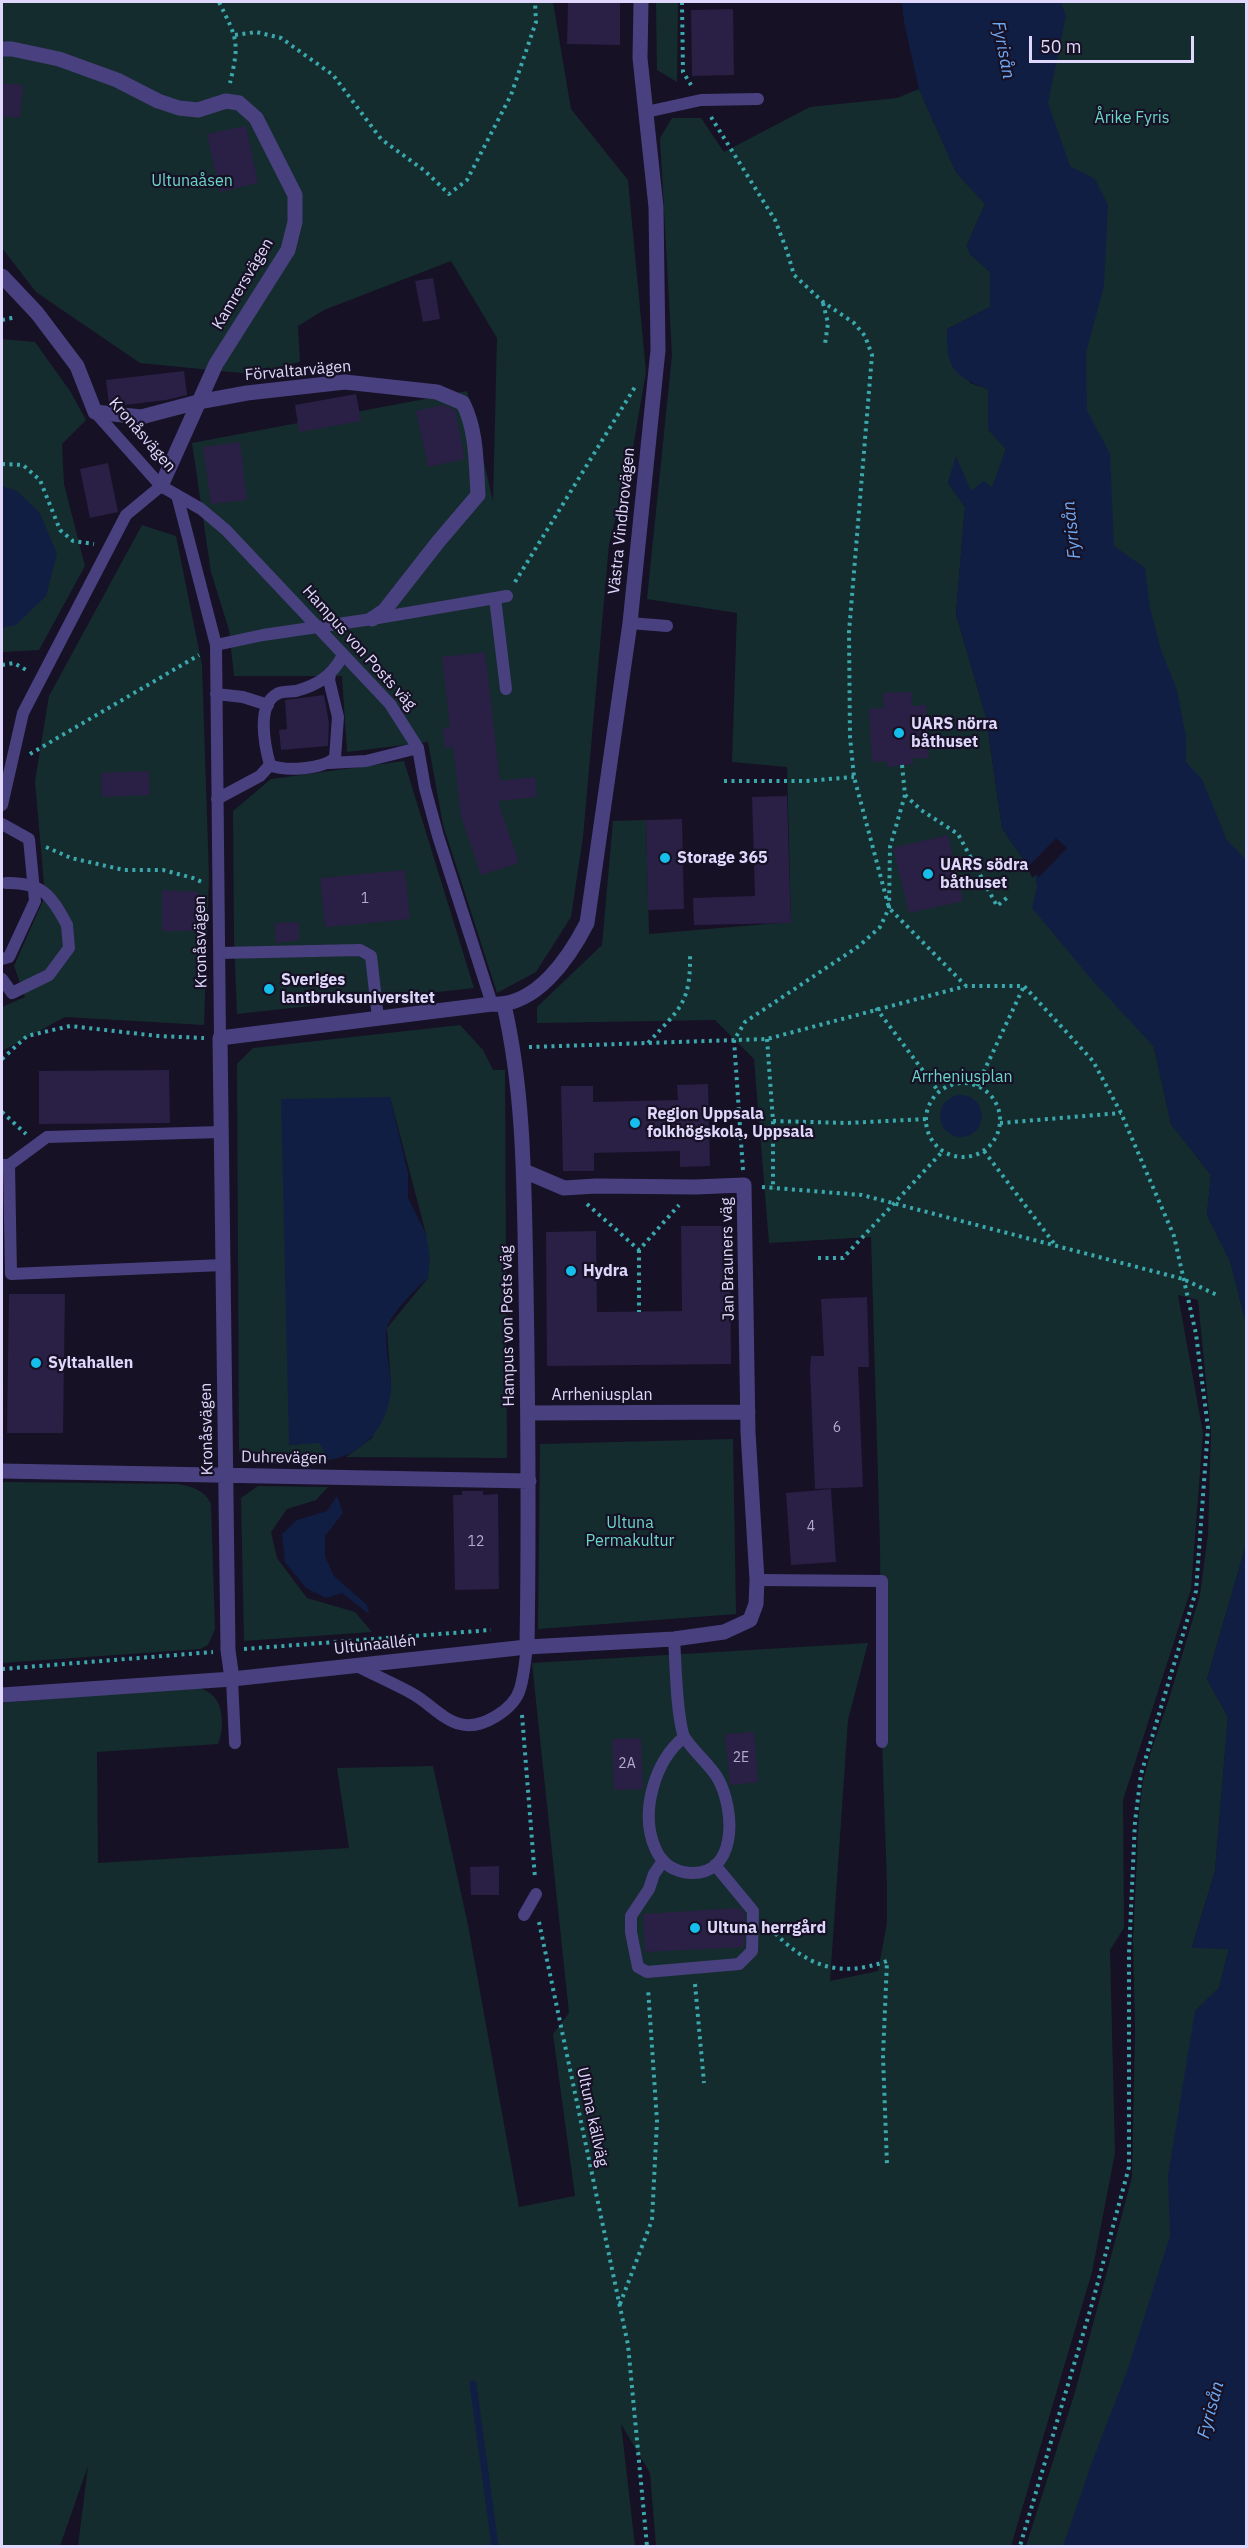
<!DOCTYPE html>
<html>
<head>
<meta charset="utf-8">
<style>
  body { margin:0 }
  #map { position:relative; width:1248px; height:2548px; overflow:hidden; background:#161125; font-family:"IBM Plex Sans",sans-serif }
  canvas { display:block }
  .frame { position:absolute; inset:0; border:3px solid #e0d8fc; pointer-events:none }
  .scale { position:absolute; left:1029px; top:36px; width:165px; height:27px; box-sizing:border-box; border:3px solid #e0d8fc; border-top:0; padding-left:8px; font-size:18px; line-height:21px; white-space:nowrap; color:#e0d8fc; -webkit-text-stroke:4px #161125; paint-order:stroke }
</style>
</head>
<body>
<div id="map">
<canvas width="1248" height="2548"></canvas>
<div class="frame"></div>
<div class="scale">50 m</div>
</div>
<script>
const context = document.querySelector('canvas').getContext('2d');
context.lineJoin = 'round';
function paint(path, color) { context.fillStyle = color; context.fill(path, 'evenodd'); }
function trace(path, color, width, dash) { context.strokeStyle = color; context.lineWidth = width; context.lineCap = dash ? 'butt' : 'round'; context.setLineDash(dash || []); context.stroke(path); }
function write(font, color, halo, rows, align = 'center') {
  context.font = font + ' "IBM Plex Sans",sans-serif'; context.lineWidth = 4.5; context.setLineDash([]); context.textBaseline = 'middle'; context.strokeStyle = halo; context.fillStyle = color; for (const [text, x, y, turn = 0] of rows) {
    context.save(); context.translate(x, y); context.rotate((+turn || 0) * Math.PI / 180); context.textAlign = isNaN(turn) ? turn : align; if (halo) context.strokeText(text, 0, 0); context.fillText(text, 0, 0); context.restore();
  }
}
paint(new Path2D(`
  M2,2H553L571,109L628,180L646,372L631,459L609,544L583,837L571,917L536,972L497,993L443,825L428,742L347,752L342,676H234L229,630L211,572L192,443L467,391L493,501L497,338L451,261L324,310L298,326L300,362L252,374L140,363L36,292L2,248Z
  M656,2H678L677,82L657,70Z
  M993,2H1246V1028L1090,708Z
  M919,89L956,172L985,204L967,245L970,254L990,272V307L947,329L970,383L988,389V429L1006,449L992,488L971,492L956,457L948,483L965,507L956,614L986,717L1002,828L1036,878L1037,885L1154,1047L1171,1124L1211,1175L1207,1215L1230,1261L1246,1323V1545L1207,1679L1228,1717L1215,1871L1192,1947L1229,1949L1219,1988L1195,2011L1246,2546H1026L1075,2392L1132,2177L1135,2030L1133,1941L1139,1813L1143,1781L1151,1751L1169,1699L1200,1595L1208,1534L1211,1433L1198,1300L1178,1295L1203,1433L1191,1589L1123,1800L1124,1928L1110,1950L1115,2153L1092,2272L1011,2546H656L650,2473L621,2424L635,2546H78L88,2466L60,2546H2V1703L195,1686C201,1689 209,1691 213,1696C224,1705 224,1732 218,1744L97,1752L98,1863L349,1848L337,1768L433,1766L468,1925L519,2207L575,2196L553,2034L569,2013L532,1663L868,1643L848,1720L830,1981L878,1971L887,1923V1884L882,1742L880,1547L871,1237L769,1243L754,1059L715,1020L537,1023V1007L602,945L613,821L646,820L649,934L791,922L787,767L732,762L737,613L647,599L672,355L660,138L672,118H701L724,152L810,107L897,98Z
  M2,339L35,342L70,391L86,420L62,444L64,484L85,566L39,650L2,652Z
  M142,525L176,536L202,665L209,877L204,1025L65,1017L2,1051V1007L25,997L14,966L45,896L35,781L49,696Z
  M404,761L474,988L237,1014L234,939L233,811L271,779Z
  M460,1025L483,1050L493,1070H505L507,1458L346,1457L372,1438L391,1386L387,1328L428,1278L426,1234L390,1097L290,1445L319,1442L329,1460L318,1465L254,1463L239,1451L237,1064L253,1048Z
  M733,1439L736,1614L538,1629L540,1444Z
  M2,1482L177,1484C191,1486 205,1490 211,1504L215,1629L208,1645L200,1649L2,1663Z
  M258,1486L328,1487L316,1500L287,1509L271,1532L277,1558L307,1598L355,1612L372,1632L244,1641L241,1498Z`), '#152c2e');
paint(new Path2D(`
  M902,2H1061L1066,16L1048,103L1070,166L1095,179L1108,205L1104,286L1086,353L1087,410L1110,454L1114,546L1145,568L1150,608L1161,650L1177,690L1186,737V762L1202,779L1227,840L1246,860V1323L1230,1261L1207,1215L1211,1175L1171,1124L1154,1047L1092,980L1032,908L1037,886L1036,878L1002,828L986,717L956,614L965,507L948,483L956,456L971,491L983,481L992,487L1006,449L988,429V389C952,376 946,367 947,329L990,307V272L970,254L967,245L985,204L956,172L919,89L904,22Z
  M2,486L17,491L40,513L57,554L46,596L16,625L2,628Z
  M940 1116a21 21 0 1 1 42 0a21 21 0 1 1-42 0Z
  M390,1097L408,1173V1198L426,1234L430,1258L428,1278C418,1286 389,1316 387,1328C384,1341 390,1370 391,1384C391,1422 366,1454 329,1460L319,1443L289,1445L281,1099Z
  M337,1496L343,1513L325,1536V1556L334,1576L367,1605L369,1614L342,1593L326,1598L306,1588L285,1562L282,1534L297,1520L327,1511Z
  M1246,1545V2546H1063L1092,2462L1127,2371L1170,2236L1168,2175L1195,2011L1219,1988L1229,1949L1192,1948L1215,1871L1228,1717L1207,1679Z`), '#111e44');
paint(new Path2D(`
  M1056,838L1067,848L1039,877L1036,874L1032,878L1028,867Z`), '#161125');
trace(new Path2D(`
  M473,2384L495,2546`), '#111e44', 7);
paint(new Path2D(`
  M568,2H620V45L567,44Z
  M733,9L734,75L692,76L691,10Z
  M2,83L23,85L20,118L2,116Z
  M246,126L258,183L220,192L207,134Z
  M433,278L440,319L423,322L415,281Z
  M184,371L187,395L166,400L125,405L109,404L106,380Z
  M356,394L361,421L299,432L295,405Z
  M443,405L455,410L465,459L428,467L416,411Z
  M240,442L247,500L211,504L203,447Z
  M108,463L118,512L90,518L80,469Z
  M485,652L500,781L535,777L537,797L498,801L519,863L481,875L461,816L453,747L445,748L443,728L450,727L442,657Z
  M911,692L912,706L926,705L929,758H913V764L887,767V761L872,762L869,709L884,708L883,693Z
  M324,695L329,723L328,746L281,750L279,730L287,729L285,700Z
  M149,771L150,795L102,797L101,773Z
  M787,796L791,923L694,925L693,898L755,896L752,797Z
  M682,819L684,909L648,910L646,820Z
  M948,835L963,901L909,913L893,848Z
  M405,870L410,919L325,927L320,878Z
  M162,890L198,892L199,931H162Z
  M299,922V940L276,943L275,923Z
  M169,1070L170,1123L39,1124V1071Z
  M708,1084L710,1166L680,1167V1151L594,1153V1171H563L561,1086H593V1102L678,1100L677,1085Z
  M681,1226H730L731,1364L547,1366L546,1232L596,1231L597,1312L682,1311Z
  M9,1294H65L63,1433H7Z
  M867,1297L869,1367H858L863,1487L815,1489L810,1369L811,1356H824L821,1299Z
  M831,1489L836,1562L791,1565L786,1493Z
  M462,1491H483V1495L498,1494L499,1589L455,1590L453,1495H462Z
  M754,1732L758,1782L730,1785L725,1734Z
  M641,1738L643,1789L614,1790L612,1739Z
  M499,1866V1895H471L470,1867Z
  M740,1908L745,1914L744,1947L645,1952L643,1914Z`), '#2a1f44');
trace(new Path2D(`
  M219,2C237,39 240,41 230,83
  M682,2L683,72L691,85
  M235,35L256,32L281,38L333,75L381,139L425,171L449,194L467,180L511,95L536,22L535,2
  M711,117L775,220L787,251L794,275L823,302L854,323L865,336L872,355L849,632L850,737L854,777L889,908L965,985
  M823,303L828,323L825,344
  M2,320L16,317
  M2,464L23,465L40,480L60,530L73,541L94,544
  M515,582L635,387
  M2,665L14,663L28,671
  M30,754L199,655
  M724,781H806L854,777
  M905,795L921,810L958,834L997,906L1009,896
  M46,847L71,858L124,870H163L193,878L204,883
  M876,1008L939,1092
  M767,1039L773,1121V1189
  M648,1043C681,1007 691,1003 690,952
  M529,1047L767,1039L966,986H1024L1093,1061L1121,1113L1174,1236L1196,1334L1208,1428L1196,1591L1141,1774L1135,1822L1129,1953V2167L1092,2304L1020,2546
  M2,1059L27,1036L70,1026L158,1036L204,1038
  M926 1120a37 37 0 1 1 74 0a37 37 0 1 1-74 0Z
  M977,1086L1024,986
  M2,1112L26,1134
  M773,1121L848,1123L926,1119
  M1000,1123L1121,1113
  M984,1151L1056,1246
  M743,1170L734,1040L745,1022L859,946L880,927L889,908L890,847L905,795L902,765
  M762,1187L862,1195L1183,1279L1217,1295
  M587,1204L639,1250L679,1205
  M639,1250V1312
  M818,1258H843L943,1151
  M244,1649L491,1630
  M2,1669L213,1652
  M522,1715L535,1878
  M539,1922L628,2345L647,2546
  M770,1928C805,1965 837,1979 887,1961L883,2056L887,2165
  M695,1984L704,2083
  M620,2304L652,2220L657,2121L648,1988`), '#3aa8ad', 4, [3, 4.5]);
trace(new Path2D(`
  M646,112L701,100L758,99
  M95,412L161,486L201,509L226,530L390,704L418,748L425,788L438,836L492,1004
  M177,495L216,645L220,1038
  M495,598L506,689
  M630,623L667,626
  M216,645L263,635L372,619L507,596
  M330,674L329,680L338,717L335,758C322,769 286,772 270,765C265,747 256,705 277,694C282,691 290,692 296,691C318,685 332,676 343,655
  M216,694L243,697L268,705
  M329,763L366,761L418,748
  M217,799L260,776L270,765
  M2,805L23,713L126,515L161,486
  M2,824L29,839L35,901L9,957L2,959
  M219,953L360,950L371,956L378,1018
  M2,979L12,993L49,975L69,948L67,925
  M3,1165H9L47,1137L221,1132
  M9,1165L11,1274L223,1265
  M757,1580L882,1581V1742
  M674,1639C676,1667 676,1708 683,1734C686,1744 710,1765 717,1777C736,1809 739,1882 683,1872C670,1869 661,1861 656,1850C639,1814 654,1762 684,1737
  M355,1665C374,1675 395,1684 413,1694C429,1703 443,1720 460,1724C482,1730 514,1709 520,1689C524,1676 525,1661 527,1647
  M232,1679L235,1743
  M663,1861L654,1874L649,1889L631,1916V1932L638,1967L647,1972L739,1964L752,1951L753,1911L715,1865
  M524,1915L536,1894`), '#49407f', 12);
trace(new Path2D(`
  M2,49H12L59,59L117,80L158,101L179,108L198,110L226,101L239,103L256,118L295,195V222L288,250L216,364L161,486
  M2,276L37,313L77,366L95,412L141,417L198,402L247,393L345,382L437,392L463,403C477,431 476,463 478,495L438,542L384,611L372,619
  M504,1005C525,1096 524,1191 526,1285C528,1406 529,1526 527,1647
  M528,1413L748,1412
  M2,1471L529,1481
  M232,1679L228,1650L220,1038L492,1004C536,1007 569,958 587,923L630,623L658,350L656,207L640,58L641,2
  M2,1695L232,1679L527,1647L674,1639L724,1632L750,1620L756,1604L757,1580L748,1432L744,1185L695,1187L596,1186L564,1188L524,1171`), '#49407f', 15);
trace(new Path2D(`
  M6,883C42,882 51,895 67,925`), '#49407f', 12);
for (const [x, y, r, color] of [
  [899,733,6,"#15beeb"],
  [665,858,6,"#15beeb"],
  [928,874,6,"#15beeb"],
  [269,989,6,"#15beeb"],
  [635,1123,6,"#15beeb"],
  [571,1271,6,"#15beeb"],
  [36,1363,6,"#15beeb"],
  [695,1928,6,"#15beeb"]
]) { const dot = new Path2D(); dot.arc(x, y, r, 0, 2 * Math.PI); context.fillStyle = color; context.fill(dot); trace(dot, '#161125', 2); }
write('14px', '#b2aace', null, [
  ["1",365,899],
  ["6",837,1428],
  ["4",811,1527],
  ["12",476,1542],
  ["2E",741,1758],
  ["2A",627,1764]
]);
write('16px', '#6ad6c6', '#161125', [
  ["Årike Fyris",1132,118],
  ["Ultunaåsen",192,181],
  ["Arrheniusplan",962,1077],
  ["Ultuna",630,1523],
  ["Permakultur",630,1541]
]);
write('16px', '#e0d8fc', '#161125', [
  ["Kamrersvägen",243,284,-59],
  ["Förvaltarvägen",298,371,-5],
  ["Kronåsvägen",142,435,49],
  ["Västra Vindbrovägen",622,521,-84],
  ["Hampus von Posts väg",359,648,48],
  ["Kronåsvägen",201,942,-91],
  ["Jan Brauners väg",728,1259,-91],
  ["Hampus von Posts väg",508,1326,-91],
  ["Arrheniusplan",602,1395],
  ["Kronåsvägen",207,1429,-91],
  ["Duhrevägen",284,1458,1],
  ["Ultunaallén",375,1645,-6],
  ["Ultuna källväg",592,2117,78]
]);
write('bold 16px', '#e0d8fc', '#161125', [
  ["UARS nörra",911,724],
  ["båthuset",911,742],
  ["Storage 365",677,858],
  ["UARS södra",940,865],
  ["båthuset",940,883],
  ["Sveriges",281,980],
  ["lantbruksuniversitet",281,998],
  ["Region Uppsala",647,1114],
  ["folkhögskola, Uppsala",647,1132],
  ["Hydra",583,1271],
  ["Syltahallen",48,1363],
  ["Ultuna herrgård",707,1928]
], 'left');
write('italic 18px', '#6fa8f2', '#161125', [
  ["Fyrisån",1003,50,79],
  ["Fyrisån",1072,530,-96],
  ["Fyrisån",1211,2410,-75]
]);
</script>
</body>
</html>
